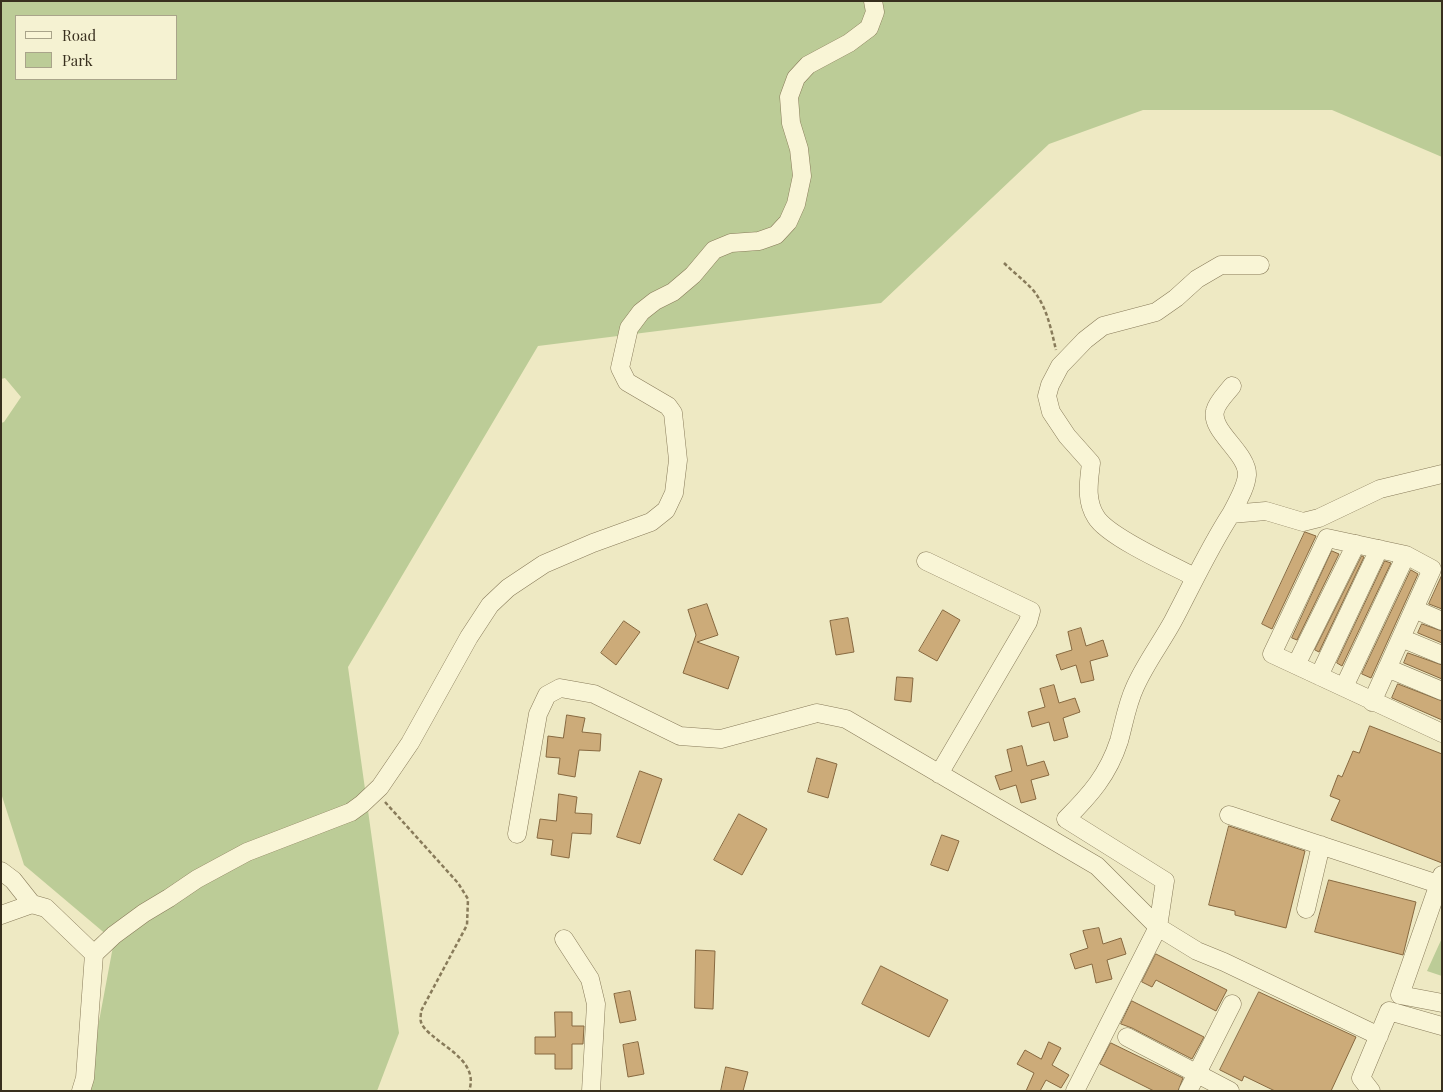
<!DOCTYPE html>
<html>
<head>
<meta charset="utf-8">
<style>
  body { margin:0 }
  #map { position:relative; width:1443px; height:1092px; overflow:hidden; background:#eee9c3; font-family:"Playfair Display",serif }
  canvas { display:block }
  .frame { position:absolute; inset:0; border:2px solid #382f1e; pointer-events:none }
  .legend { position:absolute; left:15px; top:15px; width:162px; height:65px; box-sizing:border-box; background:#f5f2d2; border:1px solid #a9a48a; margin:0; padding:6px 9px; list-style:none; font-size:15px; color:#382f1e }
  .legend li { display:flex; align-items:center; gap:10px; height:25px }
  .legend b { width:25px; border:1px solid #a9a48a }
</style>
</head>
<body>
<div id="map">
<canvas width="1443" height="1092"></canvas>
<div class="frame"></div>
<ul class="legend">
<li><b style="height:6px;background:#f9f5d6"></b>Road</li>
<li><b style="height:14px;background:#bccc97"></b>Park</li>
</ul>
</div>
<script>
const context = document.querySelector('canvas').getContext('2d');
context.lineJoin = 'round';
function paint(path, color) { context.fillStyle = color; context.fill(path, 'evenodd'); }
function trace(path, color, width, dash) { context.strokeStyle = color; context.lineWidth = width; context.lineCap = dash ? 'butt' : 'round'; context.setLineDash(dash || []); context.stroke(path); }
paint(new Path2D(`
  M1,1H1442V157L1332,110H1143L1049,144L881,303L538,346L348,667L399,1033L377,1091H86L114,941L24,865L1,793V423L4,422L21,397L5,378L1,379ZM16,16H176V79H16Z
  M1442,938V976L1427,971Z`), '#bccc97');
const building = new Path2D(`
  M1305,532L1316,536L1272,629L1262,624Z
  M1332,551L1339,554L1297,640L1292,638Z
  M1362,556L1364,557L1319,652L1315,650Z
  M1385,561L1391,563L1342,666L1337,663Z
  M1411,570L1418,574L1371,678L1362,674Z
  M1442,575V609L1429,604Z
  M707,604L718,635L697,642L739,657L728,689L683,673L696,635L688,610Z
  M943,610L960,620L937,661L919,651Z
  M848,618L854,652L836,655L830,621Z
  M624,621L640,632L616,665L601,653Z
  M1422,624L1442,631V643L1418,633Z
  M1081,628L1086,646L1103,640L1108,656L1090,661L1094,680L1081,683L1076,665L1061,670L1056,655L1072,650L1068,632Z
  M1408,653L1442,665V679L1404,663Z
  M897,677L913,678L911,702L895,700Z
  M1398,684L1442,701V720L1392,698Z
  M1054,685L1059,703L1075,698L1080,712L1063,718L1068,737L1054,741L1049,722L1032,727L1028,712L1045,707L1040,689Z
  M567,715L585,718L582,732L601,734L600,751L579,750L575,777L558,774L560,758L546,757L548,736L563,738Z
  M1370,726L1442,754V863L1331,820L1340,800L1330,796L1338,775L1342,777L1353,751L1359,753Z
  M1022,746L1027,766L1044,761L1049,775L1031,780L1036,799L1021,803L1016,785L1000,790L995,776L1012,771L1007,750Z
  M817,758L837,764L828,798L808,792Z
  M640,771L662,779L640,844L617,837Z
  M559,794L577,797L575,813L592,814L591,834L572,833L569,858L551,855L553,840L537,838L540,819L556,821Z
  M739,814L767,829L742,875L714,860Z
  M1229,826L1305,851L1286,928L1235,915V911L1209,905Z
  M942,835L959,841L948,871L931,865Z
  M1329,880L1416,902L1403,955L1315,932Z
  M1099,928L1103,944L1121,938L1126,954L1107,960L1112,979L1096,983L1092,964L1075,969L1070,954L1088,948L1083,931Z
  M696,950L715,951L713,1009L695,1008Z
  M1156,954L1227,990L1216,1011L1156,980L1152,987L1142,982Z
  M881,966L948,1000L929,1037L862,1004Z
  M630,991L636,1020L620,1023L614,994Z
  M1259,992L1356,1037L1331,1091H1275L1244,1076L1242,1081L1220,1070Z
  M1132,1001L1204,1037L1192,1059L1132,1028L1121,1024Z
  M555,1012H572V1026H584L583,1044H572V1069H555V1054H535V1037H555Z
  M638,1042L644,1074L628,1077L623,1045Z
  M1049,1042L1061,1048L1052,1065L1069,1075L1061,1088L1046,1080L1040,1091H1026L1034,1073L1017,1064L1025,1050L1041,1059Z
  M1111,1043L1183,1078L1178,1091H1154L1100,1064Z
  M726,1067L748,1072L743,1091H721Z`);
paint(building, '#ccab79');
trace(building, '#876940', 1);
const minor = new Path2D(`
  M1231,514C1237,502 1246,488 1247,475C1248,453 1210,431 1215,411C1217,402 1226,394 1232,386
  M926,561L1031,611L1028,622L939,774
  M1195,577C1173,566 1108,537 1096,517C1085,500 1089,481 1091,463L1067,436L1051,412L1047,396L1050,385L1060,366L1085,340L1103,326L1156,312L1176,298L1197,279L1221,265H1260
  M1414,609L1442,621
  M1401,638L1442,655
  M1296,665L1356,544
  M1387,668L1442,691
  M1319,676L1379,549
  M1344,687L1406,555
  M1372,702L1432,569L1406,555L1327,538L1272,654L1442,733
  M1229,815L1438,884
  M517,834L538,714L547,695L560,688L594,694L680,736L721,739L817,713L846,719L1097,866L1158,927L1197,951L1224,962L1379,1036
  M1,871L13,880L32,904
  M1442,875L1400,995L1442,1003
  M1306,909L1321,845
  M1,915L32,904L46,908L94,954
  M564,939L590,979L596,1004L591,1091
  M1127,1037L1230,1091
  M81,1091L85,1078L94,954L114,935L144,913L169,898L197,879L247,852L351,812L362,804L380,787L410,743L469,637L490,605L508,588L544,564L593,543L651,522L666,510L674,493L678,460L673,413L668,406L627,382L620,368L629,328L641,312L655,301L673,292L693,275L714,250L731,243L759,241L776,235L788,222L796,204L802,176L799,149L791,123L789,97L796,78L808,65L849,43L869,28L875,12L873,1
  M1075,1091L1158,927L1165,881L1066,819C1090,795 1108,775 1119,741C1124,723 1127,704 1135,687C1145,664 1161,643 1173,621C1192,585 1209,548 1231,514L1266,511L1303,522L1319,518L1380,489L1442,474
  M1188,1091L1232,1004
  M1371,1091L1361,1078L1389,1011L1442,1026`);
trace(minor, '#887b5a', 19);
trace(new Path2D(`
  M1004,263C1013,272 1024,280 1033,290C1047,307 1051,329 1056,350
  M385,802L458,883L468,899L467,925L421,1011C421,1014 420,1019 421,1022C423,1028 429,1033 434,1037C451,1051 478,1065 469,1091`), '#887b5a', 2.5, [4, 2.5]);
trace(minor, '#f9f5d6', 18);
</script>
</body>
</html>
